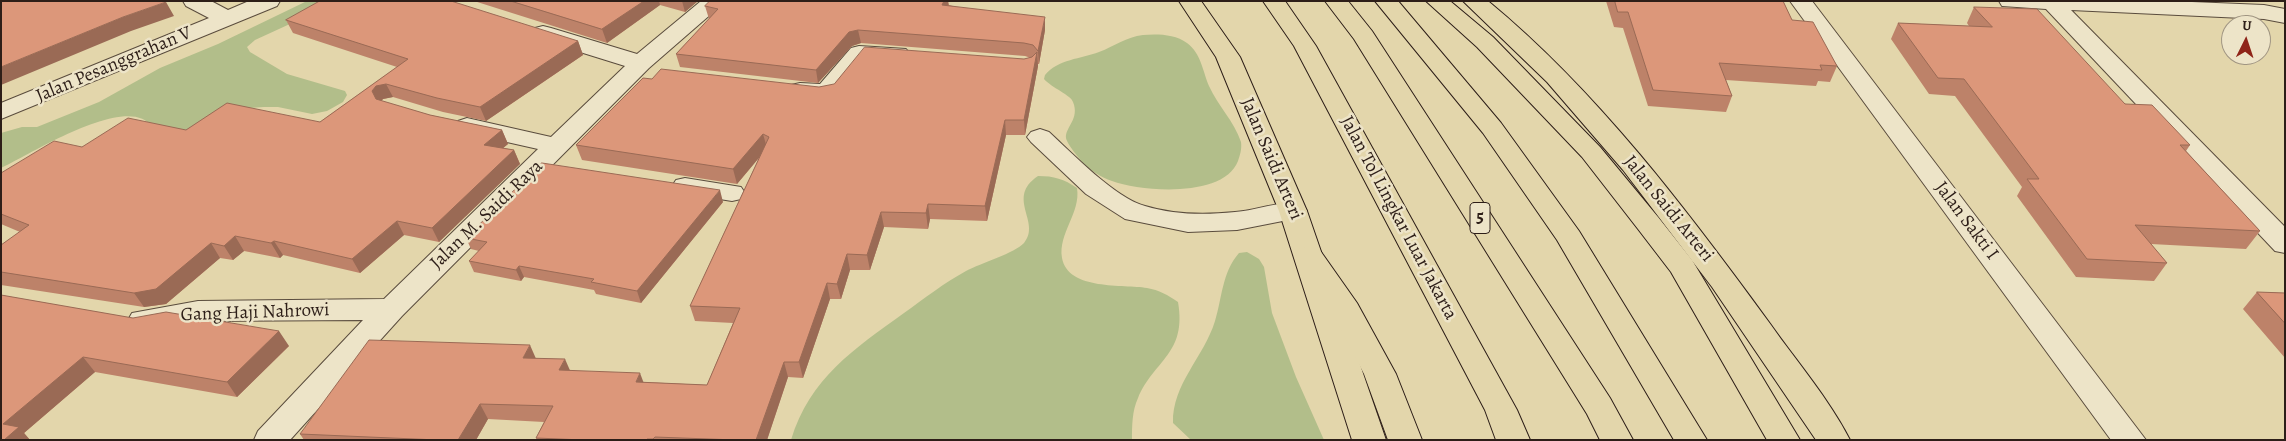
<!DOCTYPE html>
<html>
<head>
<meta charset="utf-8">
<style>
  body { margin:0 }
  #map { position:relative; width:2286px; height:441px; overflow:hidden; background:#e3d6ab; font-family:Alegreya,serif }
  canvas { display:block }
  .frame { position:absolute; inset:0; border:2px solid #2d1e18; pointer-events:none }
  .north { position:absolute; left:2221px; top:15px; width:50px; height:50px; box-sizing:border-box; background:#ede4c8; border:1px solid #a09582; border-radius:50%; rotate:4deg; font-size:14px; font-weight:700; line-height:20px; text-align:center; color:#2d1e18 }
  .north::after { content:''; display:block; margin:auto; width:18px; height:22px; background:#8f2418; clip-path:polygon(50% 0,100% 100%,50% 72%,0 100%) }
</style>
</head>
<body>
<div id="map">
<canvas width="2286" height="441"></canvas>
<div class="frame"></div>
<div class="north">U</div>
</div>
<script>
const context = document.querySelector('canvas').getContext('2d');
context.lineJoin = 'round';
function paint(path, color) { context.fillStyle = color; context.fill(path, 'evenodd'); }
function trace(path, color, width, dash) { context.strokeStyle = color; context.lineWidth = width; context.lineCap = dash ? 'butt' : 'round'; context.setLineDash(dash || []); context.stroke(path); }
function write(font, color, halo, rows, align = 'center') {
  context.font = font + ' Alegreya,serif'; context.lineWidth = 5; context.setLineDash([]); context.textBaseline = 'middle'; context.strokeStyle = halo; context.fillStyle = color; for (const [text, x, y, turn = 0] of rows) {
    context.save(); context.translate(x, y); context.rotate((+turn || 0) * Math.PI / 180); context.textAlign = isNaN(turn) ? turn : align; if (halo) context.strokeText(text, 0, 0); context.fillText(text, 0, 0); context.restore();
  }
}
paint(new Path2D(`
  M307,1H340L255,40L247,47L250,52L287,74L345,91L347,95L343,102L327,111L312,114L278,107H264L249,108L189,131L152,127C129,91 29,155 1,168V133L22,127H37L99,102L160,68L218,44Z
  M1143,35C1157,34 1175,34 1187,43C1201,53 1203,72 1209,86C1218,106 1234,121 1241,142C1242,149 1240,155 1238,161C1224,198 1142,192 1112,181C1101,177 1091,171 1083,163C1079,158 1067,144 1066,138C1065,127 1080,119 1073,102C1071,95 1052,88 1044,79L1045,75C1058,59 1081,59 1099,52C1115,46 1126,37 1143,35Z
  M1038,176C1054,176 1064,179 1077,188C1081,213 1058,233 1062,258C1068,291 1124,284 1147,288C1159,290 1168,295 1178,302C1187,354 1154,360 1138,398C1132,411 1132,426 1132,440H791C810,378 854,349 904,313C925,298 944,283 966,271C981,263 1015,253 1024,243C1042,222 1005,198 1038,176Z
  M1247,252L1259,259L1264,267L1272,313L1296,377L1324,440H1191L1173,423C1172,384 1204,357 1215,321C1222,299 1222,272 1239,253Z`), '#b2be8a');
const minor = new Path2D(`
  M183,1H211L228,10L249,1H280L277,6L1,119V103L209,18L186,6Z
  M701,1H726L649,68L402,316L290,440H254L258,431L363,320L198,321L143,331L132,327L128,320L132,313L198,301L384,299L538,149L458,131L454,126L458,121L467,118L551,137L625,66L535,38L532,33L535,28L543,26L551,28L637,54Z
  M1790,1H1812L2146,440H2111Z
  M1999,1H2168L2264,5L2285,9V23L2264,19L2071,10L2285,227V253L2275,251L2046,9L2002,6Z
  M859,46L906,49L910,54L906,59L898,61L865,60C857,70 844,91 835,97C825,103 802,98 791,95L788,90L791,85L800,83L820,84L851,48Z
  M1040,129L1049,132C1072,153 1115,198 1145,206C1174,215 1205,215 1235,212C1257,211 1281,199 1303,205L1307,211L1303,217L1237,230L1188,232L1125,219L1086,194L1031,142L1027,137L1031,132Z
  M685,178L741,187L745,193L741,199L732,201L676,192L672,186L676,180Z`);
const major = new Path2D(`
  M1179,1H1201L1240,57L1307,211L1386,440H1352L1279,211L1216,57Z
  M1463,1H1488C1598,92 1687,210 1771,325C1797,362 1829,399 1850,440H1816L1712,287L1623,170L1547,82Z`);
const highway = new Path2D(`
  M1263,1H1285L1316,46L1517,410L1530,440H1496L1485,410L1294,46Z
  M1325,1H1348L1372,31L1610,398L1633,440H1600L1587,414L1354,39Z
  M1375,1H1398L1501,123L1579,231L1707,440H1674L1557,240L1483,133Z
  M1426,1H1450L1493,37L1600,147L1658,217L1692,260L1800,440H1767L1671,272L1638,229L1582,157L1477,47Z
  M1309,247L1319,249L1357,303L1396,374L1422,440H1388L1364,374L1333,314L1295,256L1299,249Z`);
trace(minor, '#5a4c3d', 2);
trace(major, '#2d1e18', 2);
trace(highway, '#2d1e18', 2);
paint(minor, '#ede4c8');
paint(major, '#e3d6ab');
paint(highway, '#e3d6ab');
paint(new Path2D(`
  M474,1H698L685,12L660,5L607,43Z
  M710,1H948L949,5L1045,30L1039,64H1038V66L1025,135H1006L987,221L930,219L928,229L884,227L870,270H850L841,299H830L803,378L788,377L767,440H537L536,438L544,422L488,419L476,440H304L300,434L536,358L570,370L644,382L707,385L733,323L695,321L690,306L759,158L737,184L582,160L576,145L652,79L819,87L1024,59L1031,58L1025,56L861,43L852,46L818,83L680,67L676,54L709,19L705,6Z
  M1606,1H1783L1792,20L1837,66L1830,82L1818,81L1816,86L1726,80L1732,96L1726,112L1648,106L1623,28L1614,27Z
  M1974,7L2190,145L2186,151L2260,231L2246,249L2151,244L2167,263L2154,281L2076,277L2017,196L2022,187L1955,96L1929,94L1891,39L1898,23L1969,26L1967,23Z
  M286,20L578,41L583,55L486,121L443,112L393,97L383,99L381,101L430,115L502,130L508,144L503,148L514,150L520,164L439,242L404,235L360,273L283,255L280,258L244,251L233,260L220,258L166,304L144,307L1,285V245L20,232L1,224V173L82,147L186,130L320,122L397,67L293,33Z
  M723,202L641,303L596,294L594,290L524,277L521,281L474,272L469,261L479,251L471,249L466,238Z
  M2257,292L2285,293V358L2243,309Z
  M1,295L289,346L237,397L95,372L24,433L30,440H1Z`), '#bd8269');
paint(new Path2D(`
  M644,1H659L660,5L607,43L602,29Z
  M682,1H698L685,12Z
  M944,1H948L949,10L942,5Z
  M166,2L174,16L131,31L1,85V67L123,17Z
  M1045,17V30L1039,64L1038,51Z
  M858,30L861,43L852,46L818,83L816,70L849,32Z
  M578,41L583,55L486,121L480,107Z
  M1037,52L1038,66L1025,135L1024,120Z
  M386,84L393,97L383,99L378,105L372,91L376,86Z
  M1005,120L1006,135L987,221L985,206Z
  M502,130L508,144L490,159L484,145Z
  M763,134L767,148L737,184L733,169Z
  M514,150L520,164L439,242L432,228Z
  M720,190L723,202L641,303L637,291Z
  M928,204L930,219L928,229L926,213Z
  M881,212L884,227L870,270L867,255Z
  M397,221L404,235L360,273L352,259Z
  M235,236L244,251L233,260L224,246Z
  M274,241L283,255L280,258L271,243Z
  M211,243L220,258L166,304L144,307L134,293Z
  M847,254L850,270L841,299L837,284Z
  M519,266L524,277L521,281L516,270Z
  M827,283L830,299L803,378L799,362Z
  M279,331L289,346L237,397L227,382Z
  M530,345L537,361L523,358Z
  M83,357L95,372L24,433L30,440H4L3,424Z
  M565,359L572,375L559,370Z
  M784,362L788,377L767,440H756Z
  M640,373L646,389L636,382Z
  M480,404L488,419L476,440H458Z`), '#9a6a55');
const building = new Path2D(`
  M1,1H164L166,2L123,17L1,67Z
  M320,1H451L578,41L480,107L437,98L386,84L376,86L372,91L376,99L430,115L502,130L484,145L514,150L432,228L397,221L352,259L274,241L271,243L235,236L224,246L211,243L156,289L134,293L1,272V245L29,225L1,214V173L54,141L82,147L128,118L186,130L227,103L320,122L408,59L286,20Z
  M511,1H644L602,29Z
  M710,1H944L942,5L1045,17L1038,51L1033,45L1024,43L858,30L849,32L816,70L676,54L718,9L705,6Z
  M1615,1H1783L1792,20L1813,22L1837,66L1820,65L1822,70L1719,63L1732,96L1653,90L1628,12H1618Z
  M1974,7L2037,9L2125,104L2152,105L2190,145H2180L2260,231L2135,225L2167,263L2087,259L2027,179H2039L1964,79L1938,78L1898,23L1992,27Z
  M865,47L1024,59L1032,57L1037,52L1024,120H1005L985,206L928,204L926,213L881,212L867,255L847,254L837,284L827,283L799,362H784L756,440H736L655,437L653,439H647V440H583L536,438L553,406L480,404L458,440H438L300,434L369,340L530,345L523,358L565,359L559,370L640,373L636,382L707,385L740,308L690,306L769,137L763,134L733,169L576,145L643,78L652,79L661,69L819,87L834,84Z
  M542,163L720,190L637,291L591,282L594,279L519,266L516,270L469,261L487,242L466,238Z
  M2257,292L2285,293V323Z
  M1,295L133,318L166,312L279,331L227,382L83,357L3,424L19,427L4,440H1Z`);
paint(building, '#dc977a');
trace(building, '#9a6a55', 1);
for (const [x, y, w] of [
  [1480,218,20]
]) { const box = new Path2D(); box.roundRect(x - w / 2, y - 15.5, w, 31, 4); context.fillStyle = '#ede4c8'; context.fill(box); trace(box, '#2d1e18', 1); }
write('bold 18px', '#2d1e18', null, [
  ["5",1480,218]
]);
write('19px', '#2d1e18', '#ede4c8', [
  ["Jalan Pesanggrahan V",114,65,-23],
  ["Jalan Saidi Arteri",1271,159,67],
  ["Jalan Saidi Arteri",1668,209,51],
  ["Jalan M. Saidi Raya",487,215,-44],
  ["Jalan Tol Lingkar Luar Jakarta",1398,218,62],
  ["Jalan Sakti I",1966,221,53],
  ["Gang Haji Nahrowi",255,313,-2]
]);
</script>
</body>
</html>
